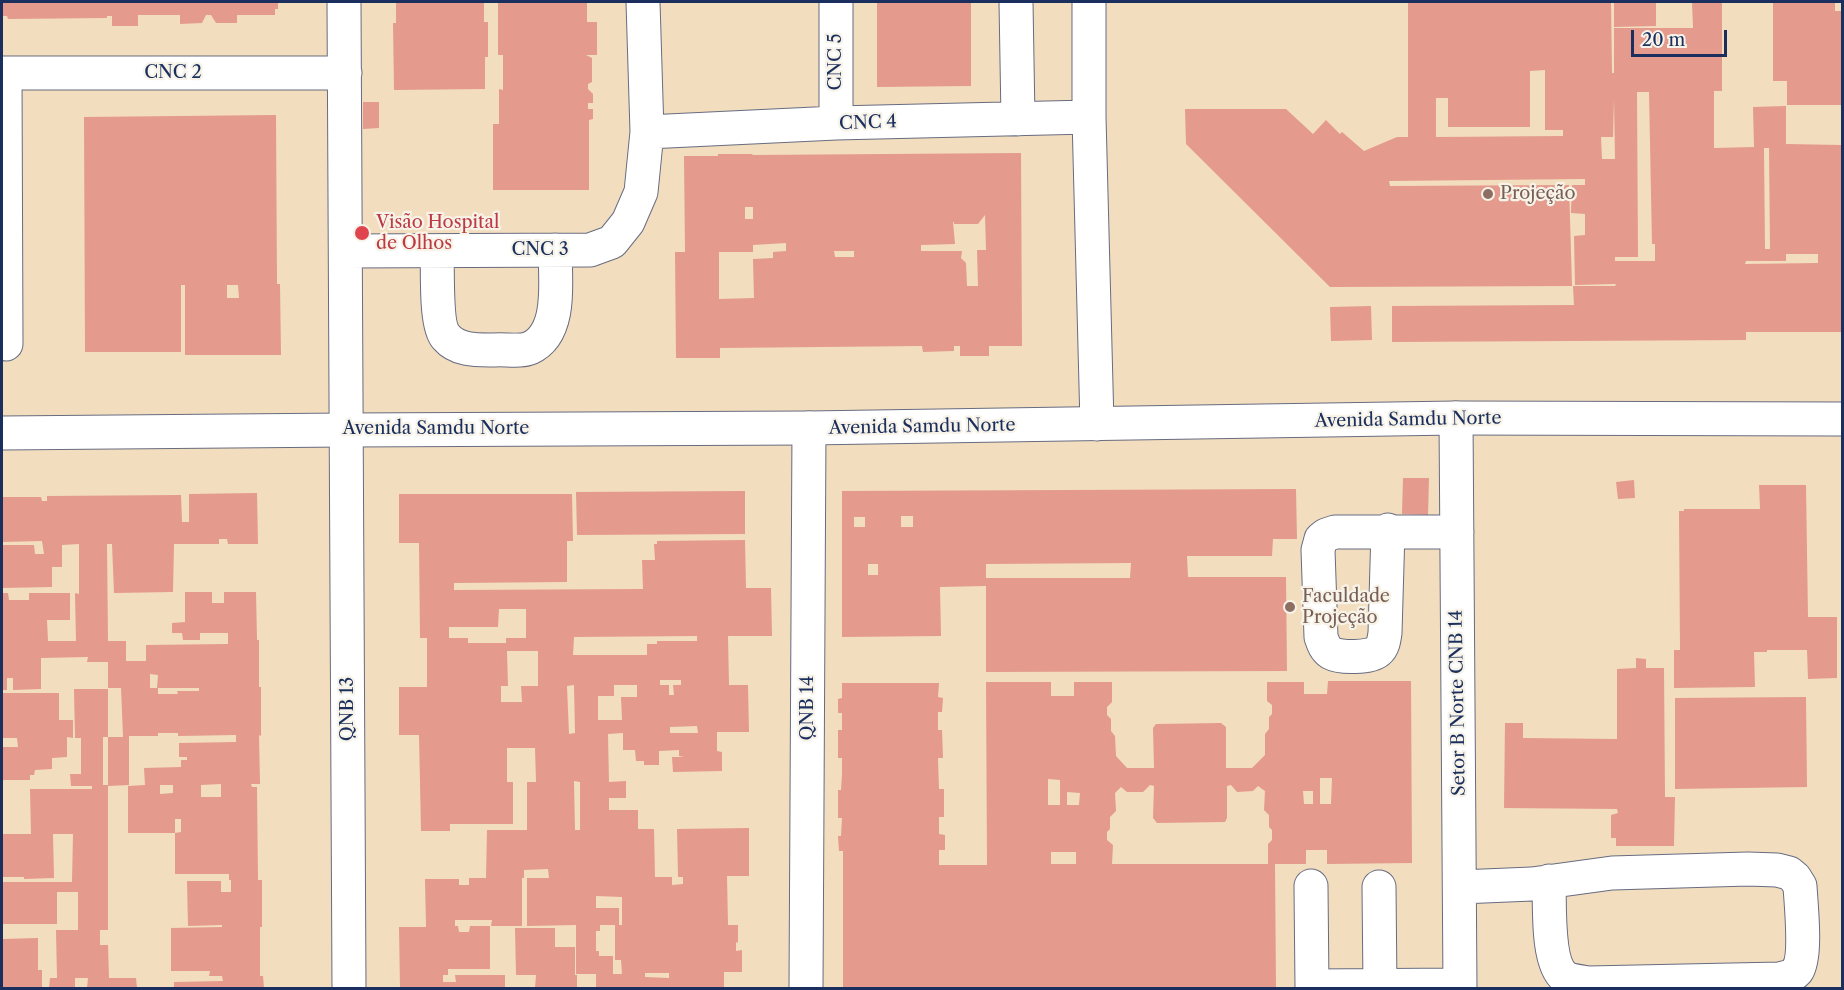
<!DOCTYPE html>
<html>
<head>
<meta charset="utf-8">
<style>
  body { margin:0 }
  #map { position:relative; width:1844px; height:990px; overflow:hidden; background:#f3ddbf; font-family:"Libre Caslon Text",serif }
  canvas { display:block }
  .frame { position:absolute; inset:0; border:3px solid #1b2f5e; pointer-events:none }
  .scale { position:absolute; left:1631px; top:30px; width:96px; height:27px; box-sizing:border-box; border:3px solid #1b2f5e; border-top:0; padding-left:8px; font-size:18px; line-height:21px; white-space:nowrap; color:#1b2f5e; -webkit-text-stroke:4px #f7f3e8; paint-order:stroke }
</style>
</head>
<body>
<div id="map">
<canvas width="1844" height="990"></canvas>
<div class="frame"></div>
<div class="scale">20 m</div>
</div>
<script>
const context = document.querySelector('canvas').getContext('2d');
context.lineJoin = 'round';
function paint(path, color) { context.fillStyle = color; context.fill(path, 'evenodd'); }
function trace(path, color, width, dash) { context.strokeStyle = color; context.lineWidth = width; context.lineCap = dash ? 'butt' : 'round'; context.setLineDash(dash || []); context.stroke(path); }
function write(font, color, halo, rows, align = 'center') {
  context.font = font + ' "Libre Caslon Text",serif'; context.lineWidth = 4.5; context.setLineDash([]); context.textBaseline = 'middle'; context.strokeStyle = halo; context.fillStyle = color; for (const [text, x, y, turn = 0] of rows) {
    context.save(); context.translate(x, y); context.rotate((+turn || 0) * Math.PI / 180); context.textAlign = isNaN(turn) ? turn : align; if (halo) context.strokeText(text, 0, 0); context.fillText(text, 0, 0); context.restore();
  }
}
paint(new Path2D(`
  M2,2H278V9H275V15H237V23H216L211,15H206L202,23L180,24V15H138V26H112V16H107V18L8,19L7,16H2Z
  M396,2H484V22H488V57H485V89L394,90L393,23H396Z
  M498,2H587V22H597V55H586L592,58V82L588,84V89L593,94V103H588V109H593V119L589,120V190H493V124H499V89L503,90V55H498Z
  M877,2H971V86L877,87Z
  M1408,2H1611L1612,73H1614V28H1693L1692,2H1722V91H1714V148L1754,147L1753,107L1786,106V144L1842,145V332H1746V340L1392,342V306L1574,305L1573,286H1615L1616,284L1575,285L1574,236L1585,235V214L1571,213L1572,185H1585V179L1389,181L1390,186L1569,185L1572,286L1330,287L1186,144L1185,109H1286L1313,134L1326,120L1340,134L1342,132L1364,151L1397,137H1408ZM1545,70V130H1563V136L1436,137V98H1448V127H1530V71ZM1637,92H1649L1652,244H1655V261H1615V257H1638ZM1614,98L1615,159H1602L1601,137H1613ZM1764,148H1769L1770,249H1765ZM1786,254H1818V263L1745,264L1746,261H1786Z
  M1614,2H1656V26L1614,27Z
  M1773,2H1835V11H1842V105H1787V81H1773Z
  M363,102H379V128L363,129Z
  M276,115L277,284H280L281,355H185V285H181V352H85L84,117ZM227,285H238L239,298H227Z
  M1021,153L1022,346H989V356H960V346H954V351L923,352L922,346L720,348V358H676L675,252H685L684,156H718V154H752L753,155ZM745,207H753V219H745ZM985,215L986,250H977L978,286H967L966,263L961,258L962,251H921V245L955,244L953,222H954V224H978ZM786,243V251L773,252V258L753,259L754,298L719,299V252H753V245ZM834,251H854V257H835Z
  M1371,306L1372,340L1331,341L1330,307Z
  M1403,478H1429L1428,515L1402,514Z
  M1634,480L1635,498L1618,499L1616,482Z
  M1759,485H1806L1808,617H1837V678L1808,679L1807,650H1767V652H1754L1755,687L1674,688V650H1680L1679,511H1684V509H1760Z
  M1296,489L1297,539H1273L1272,556H1187L1188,577H1286L1287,671L986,672V586L940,587L941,636L842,637V491ZM901,516H913V527H901ZM854,517H865V527H854ZM1131,563L1130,578H986V564ZM868,564H878V575H868Z
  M745,491V534L577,535L576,492Z
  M257,493L258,544H228L227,539H219V544H174L173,592L114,593L112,544H107L108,641H126V661H146V645L228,644V633H200V640H183L182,633H172V623L185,622V592H212V603H224V592H256L257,640H259V687H261V736L259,735L260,784H251L252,787H257L258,880H262V927H260V976H263L264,988H174V982L223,981L222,976H209L210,971H171V928L222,927V925L188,926L187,881H221V892H231V880H229V874H175V833L181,832V819H175V833H128V786L145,785L144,768L181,767V760H187V757H179V743L236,742V735L178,736V733H158V736H129V785L108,786V737H103V785H108V930H100V945H108L109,978H136L137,988H87L88,978H75V988H49L50,978H57L56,930H78V892H57V924H2V882H72L73,834H53L54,878L24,879V877H2V834H31L30,789H92V786H71L70,774H81V738H75L74,689H108V737H123L121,688H108V662H87L88,657L41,658V689L13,690V678H7V690H2V593H8L9,600H29V593H70V620H47L48,641H76L75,593L79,594V544L62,545V567H52V587L2,588V545H34L35,554H44L42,541L2,542V497H41L42,501H47V496L181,495L182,522H189V494ZM150,674L158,675L157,688H150ZM158,688H199V691H177L178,694H158ZM221,784V797H201V785ZM160,785H173V793L160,794Z
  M399,494H572L573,541H567V582L454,583V590L643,589L642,560H655L654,544H657V541L745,540L746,588H771L772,636H728L729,685H748L749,732H717V751L722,752V771L673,772L672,757H684L679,756V750L659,751V765H644V761H636L635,750H623V733L608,734L609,782L626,781V798H609V810H638V829H654L655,877H672V885L683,884V877H678L677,829L749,828V876H727L728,925H738V943L736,942V951L742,950V972H724V988H596V974H576V925L527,926V878H549L548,869L524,870V878H522V926H491L492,920H455V926H458L459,932H469L470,926H490V969H448V975H443V982H456L455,975H505V988H400L399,927H426L425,879H459V885H469V878H486L487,830H527V782H536L535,748H507V782H513V824H450V831H421L419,735H399V687H427V638H420L419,543H399ZM499,609H526V638H506V643H468V638H449V627H498ZM697,636V641H657V644H647V655H573L574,637ZM507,651H538V686H521L522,702H501V686H508ZM660,680H681V685H673L674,695H669V685H660ZM574,685L575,733L569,734L567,686ZM614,685H637V697H621L622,720H598V696H614ZM697,726L698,733H670V727ZM574,781L580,782V830H575ZM596,896L622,897V925H619V908H596ZM600,925H615V960H621L622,974H613V956H599V951H596V931H600ZM645,973H669V978L645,977Z
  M1636,658L1646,659V668H1664L1665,797H1675L1674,846H1616V838H1611V815L1618,813L1617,809L1504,808L1505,723H1523V738L1617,739V669L1636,668Z
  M1328,681H1411L1412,863L1327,864V850H1306V864H1275L1276,988H843V851H839L838,836H841L842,818H838V790H841L842,774V758H838V730H842V713H838V699L842,698V683H939L938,697L943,698L942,712H938V730H942L943,758H938L939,789H944V817H939V834L945,835V850H939V865H987L986,682H1051V696H1074V682H1112V702L1107,707V715L1111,719V731L1115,736L1116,756L1127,768H1154L1153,728L1156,724L1221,723L1226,727V768H1252L1265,755V734L1269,729V717L1272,714V705L1267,701V682H1304V694H1327ZM1320,778H1332L1331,804H1320ZM1048,779L1060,780V805H1048ZM1150,785L1154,786L1153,818L1157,823L1225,822L1227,818V786L1231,785L1237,792L1253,791L1258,786L1265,791L1264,810L1269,815V827L1272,830V840L1268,844V864H1112L1113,845L1107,840V832L1110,829V817L1116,811L1115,793L1121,787L1127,792H1143ZM1303,791H1313V804H1304ZM1067,792L1080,793L1079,805H1067ZM1051,852H1076V864H1051Z
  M2,693H59V720H73V738L67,737V757L52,758V769L35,770L34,775H30V780H2V747H18L17,738H2Z
  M1806,697L1807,787L1675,789V698Z
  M515,928H555V947H575V975H577V988H535L536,975H516Z
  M38,938V970H42V988H2V939Z`), '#e49a8c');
const minor = new Path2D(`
  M344,2L349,988
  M1016,2L1018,119
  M1089,2V117L1097,424
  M2,73H345
  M5,73L6,344
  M836,123V2
  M647,132L836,123L1089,117
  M346,251L590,250L612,242L628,222L641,192L647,132L643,2
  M437,251C438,269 435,325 446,337C458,351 477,350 494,350C504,349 521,352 530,348C563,333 555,279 555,250
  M1456,418L1460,988
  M1388,530L1385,633C1384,640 1383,647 1378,651C1370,658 1340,658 1331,653C1325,649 1323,643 1321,637L1318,550L1321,539L1326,535L1335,532H1457
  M1311,886L1312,988
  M1379,887L1380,988
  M1460,887L1532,884L1612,873L1748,869L1777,870L1789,873L1795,878L1800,886C1801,905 1807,957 1797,971C1792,977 1786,977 1780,979L1589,983C1582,982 1572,981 1566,978C1546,965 1550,903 1549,881
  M1312,986L1460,985
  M806,988L809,428`);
const major = new Path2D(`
  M2,433L346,430L809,428L1456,418L1842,419`);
trace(minor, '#676c80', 35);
trace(major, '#676c80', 35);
trace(minor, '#fff', 33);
trace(major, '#fff', 33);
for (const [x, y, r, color] of [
  [1488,194,6,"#8d6e63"],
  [362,233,8,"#e0444e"],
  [1290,607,6,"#8d6e63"]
]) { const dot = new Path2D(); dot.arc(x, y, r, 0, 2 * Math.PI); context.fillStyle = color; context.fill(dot); trace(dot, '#f7f3e8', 2); }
write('18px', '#1b2f5e', '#f7f3e8', [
  ["CNC 5",836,62,-90],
  ["CNC 2",173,73],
  ["CNC 4",868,123,-2],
  ["CNC 3",540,250],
  ["Avenida Samdu Norte",1408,420,-1],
  ["Avenida Samdu Norte",922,427,-1],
  ["Avenida Samdu Norte",436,429],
  ["Setor B Norte CNB 14",1458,703,-91],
  ["QNB 14",808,708,-90],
  ["QNB 13",348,709,-90]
]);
write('18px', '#785e54', '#f7f3e8', [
  ["Projeção",1500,194],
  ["Faculdade",1302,597],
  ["Projeção",1302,618]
], 'left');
write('18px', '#be3a42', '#f7f3e8', [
  ["Visão Hospital",376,223],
  ["de Olhos",376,244]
], 'left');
</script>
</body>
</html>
